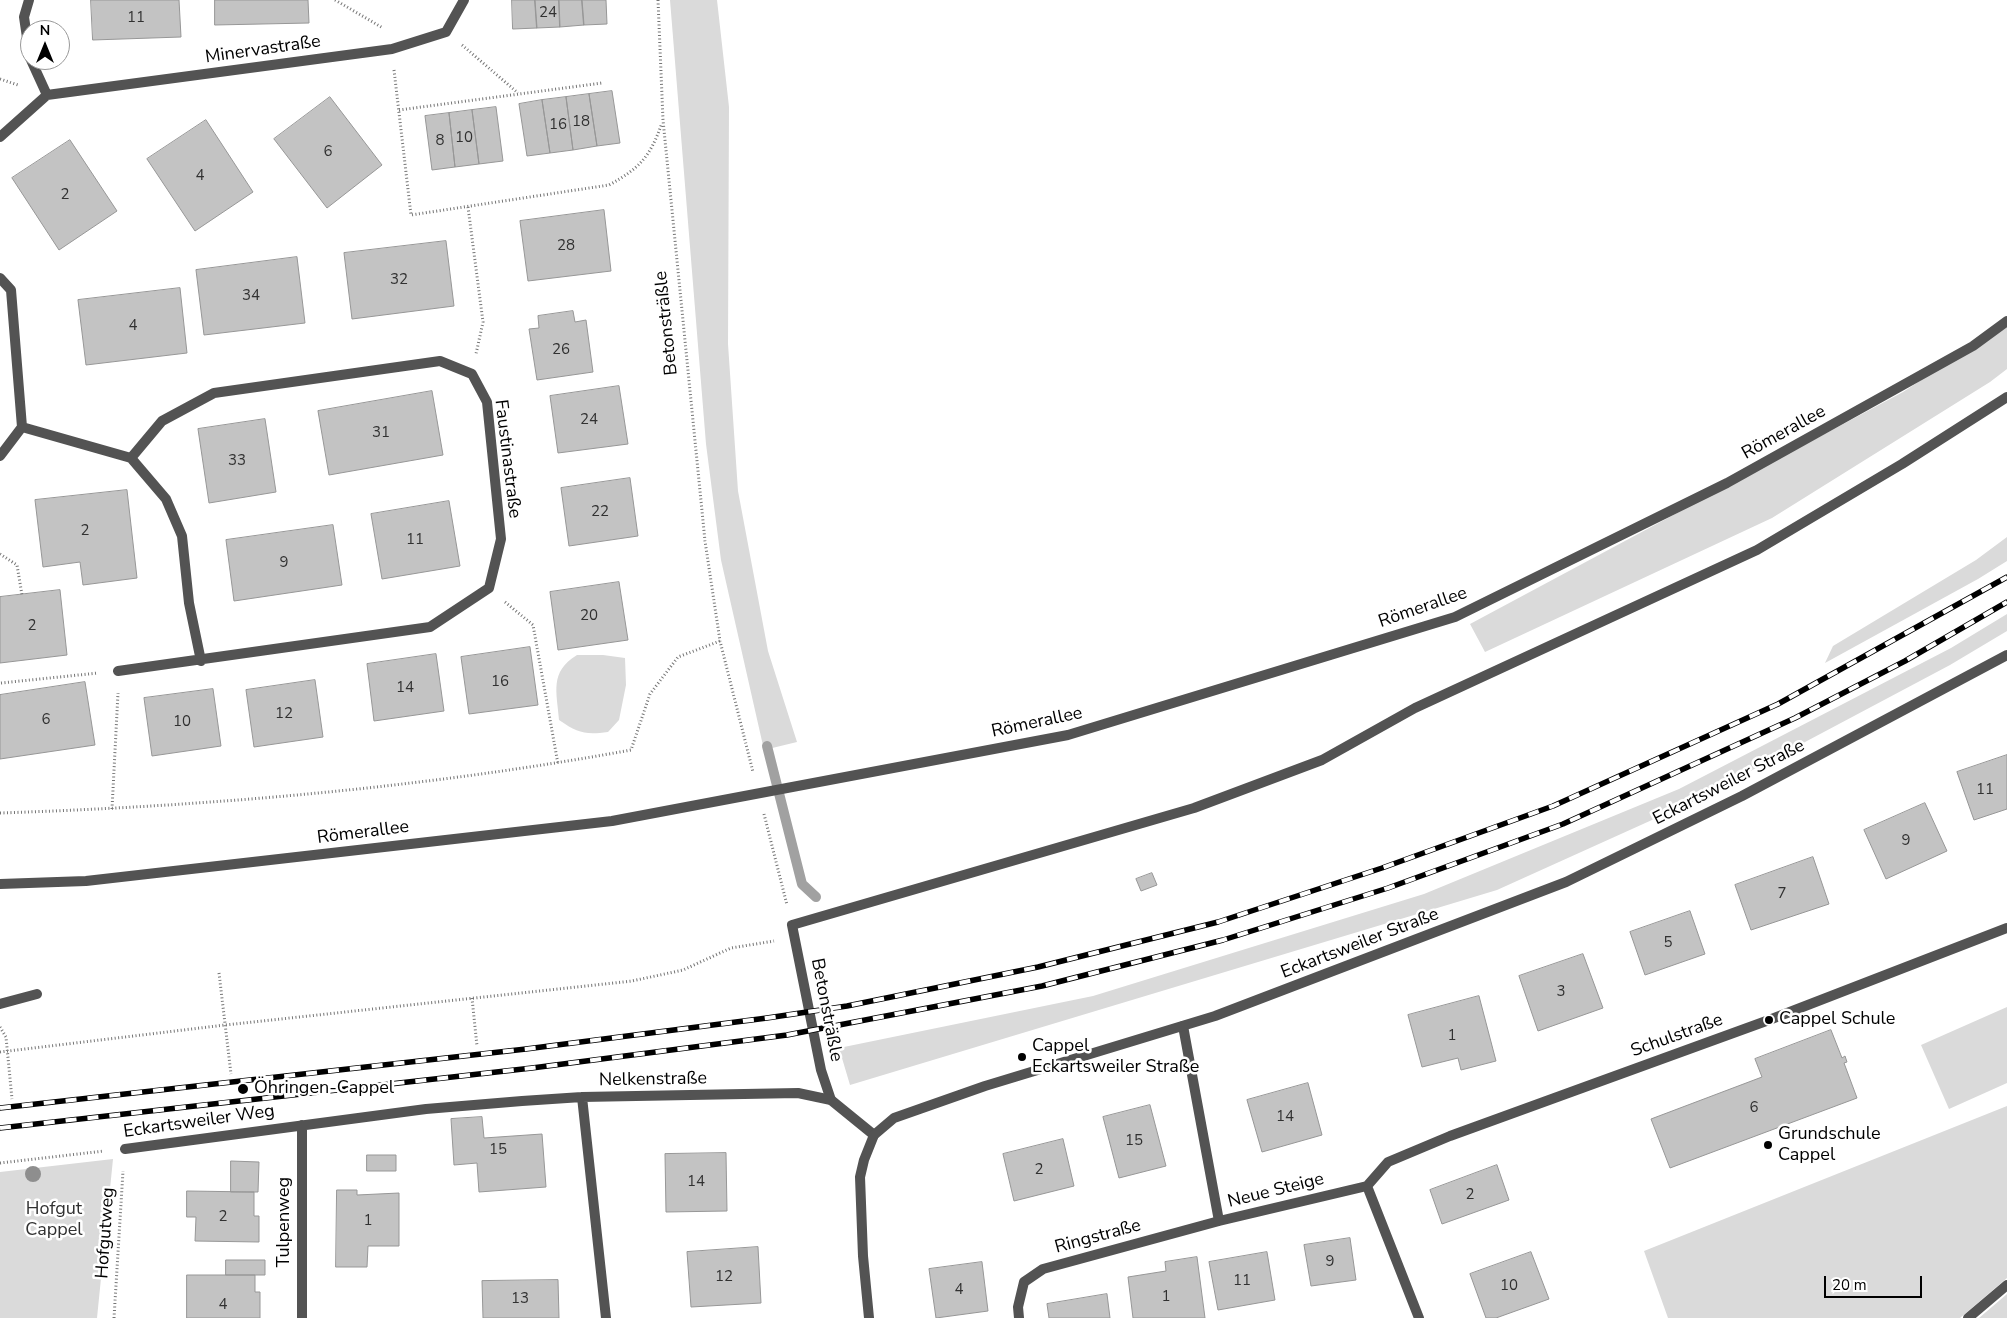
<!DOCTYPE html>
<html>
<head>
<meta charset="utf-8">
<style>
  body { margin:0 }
  #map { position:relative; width:2007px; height:1318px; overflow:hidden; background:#fff; font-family:"Nunito Sans",sans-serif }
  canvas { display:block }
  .north { position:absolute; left:20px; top:20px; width:50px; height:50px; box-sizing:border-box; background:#fff; border:1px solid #999; border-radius:50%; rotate:0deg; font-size:14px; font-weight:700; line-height:20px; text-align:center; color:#000 }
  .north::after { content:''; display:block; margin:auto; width:18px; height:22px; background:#000; clip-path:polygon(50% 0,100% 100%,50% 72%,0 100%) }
  .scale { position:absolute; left:1824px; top:1276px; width:98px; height:22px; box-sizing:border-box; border:2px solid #000; border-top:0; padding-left:6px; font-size:15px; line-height:18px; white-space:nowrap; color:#000; -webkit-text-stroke:4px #fff; paint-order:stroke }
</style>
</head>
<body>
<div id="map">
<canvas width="2007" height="1318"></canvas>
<div class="north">N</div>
<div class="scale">20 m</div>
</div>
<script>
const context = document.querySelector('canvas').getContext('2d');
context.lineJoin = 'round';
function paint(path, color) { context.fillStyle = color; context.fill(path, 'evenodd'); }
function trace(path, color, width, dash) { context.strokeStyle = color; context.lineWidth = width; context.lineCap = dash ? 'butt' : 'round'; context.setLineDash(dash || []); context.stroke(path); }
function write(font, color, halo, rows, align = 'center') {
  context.font = font + ' "Nunito Sans",sans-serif'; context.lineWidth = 5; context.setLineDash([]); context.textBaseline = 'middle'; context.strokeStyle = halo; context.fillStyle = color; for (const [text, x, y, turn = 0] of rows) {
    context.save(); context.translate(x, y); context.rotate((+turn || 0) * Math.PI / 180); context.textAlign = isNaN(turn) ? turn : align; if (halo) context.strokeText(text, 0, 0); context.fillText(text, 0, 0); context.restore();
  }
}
paint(new Path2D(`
  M670,0H717L729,107L728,344L738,491L768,651L797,742L764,750L721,560L706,444Z
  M2007,324V369L1990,382L1772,518L1485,652L1470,624L1903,392Z
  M2007,537V561L1978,579L1825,663L1833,646L1976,560Z
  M2007,614V631L1950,665L1694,801L1497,890L850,1085L839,1048L1093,996L1424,894L1679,789L1951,648Z
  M577,655H603L625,658L626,685L619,720L608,732C585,735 578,733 559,720C557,692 549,672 577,655Z
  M2007,1007V1083L1949,1109L1921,1045Z
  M2007,1106V1278L1960,1318H1668L1644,1251Z
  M113,1159L97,1318H0V1172Z
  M2007,1294V1318H1979Z`), '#dadada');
trace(new Path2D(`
  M767,746L802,884L816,897`), '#a1a1a1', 10);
const building = new Path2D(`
  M91,0H179L181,37L93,40Z
  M215,0H308L309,23L215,25Z
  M512,0H535L537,28L513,29Z
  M535,0H559L560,27L537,28Z
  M559,0H582L584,25L560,27Z
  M582,0H606L607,24L584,25Z
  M612,91L620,143L597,146L589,94Z
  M589,94L597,146L573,150L566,97Z
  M330,97L382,165L327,208L274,139Z
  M566,97L573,150L550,153L542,100Z
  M542,100L550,153L527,156L519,104Z
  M496,107L503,161L479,164L472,110Z
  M472,110L479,164L455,167L449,113Z
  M449,113L455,167L432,170L425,116Z
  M206,120L253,192L195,231L147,159Z
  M70,140L117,211L59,250L12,178Z
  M604,210L611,271L528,281L520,221Z
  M446,241L454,306L352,319L344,253Z
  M297,257L305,323L204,335L196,270Z
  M180,288L187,353L86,365L78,300Z
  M573,311L575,322L586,320L593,372L537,380L529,329L539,328L538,316Z
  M619,386L628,444L558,453L550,396Z
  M432,391L443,455L329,475L318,411Z
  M265,419L276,492L209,503L198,429Z
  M630,478L638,536L569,546L561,488Z
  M127,490L137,578L83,585L80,562L43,567L35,500Z
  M449,501L460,566L382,579L371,514Z
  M333,525L342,585L234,601L226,540Z
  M619,582L628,640L558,650L550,592Z
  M60,590L67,655L0,663V597Z
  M530,647L538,705L469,714L461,657Z
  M436,654L444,711L374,721L367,664Z
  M315,680L323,737L254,747L246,690Z
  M85,682L95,745L0,759V695Z
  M213,689L221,746L152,756L144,698Z
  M2007,755V809L1974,820L1957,772Z
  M1925,803L1947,851L1886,879L1864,830Z
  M1813,857L1829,904L1751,930L1735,885Z
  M1152,873L1157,885L1141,891L1136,879Z
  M1690,911L1705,954L1645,975L1630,932Z
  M1583,954L1603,1008L1538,1031L1519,976Z
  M1479,996L1496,1061L1461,1070L1458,1058L1422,1067L1408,1015Z
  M1831,1030L1842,1058L1845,1056L1847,1062L1844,1063L1857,1098L1670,1168L1651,1119L1762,1077L1755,1059Z
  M1308,1083L1322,1135L1262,1152L1247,1100Z
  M1150,1105L1166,1166L1119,1178L1103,1117Z
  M482,1117L484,1138L542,1134L546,1187L479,1192L477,1163L454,1165L451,1119Z
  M1063,1139L1074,1186L1014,1201L1003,1154Z
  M726,1153L727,1211L666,1212L665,1154Z
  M367,1155H396V1171H367Z
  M231,1161L259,1162L258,1192H231Z
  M1497,1165L1509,1200L1442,1224L1430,1190Z
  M337,1190H357V1195L399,1193V1246H368L367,1267H336Z
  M187,1191L254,1192V1216H259V1242L195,1241L196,1217H187Z
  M1350,1238L1356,1280L1311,1286L1304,1245Z
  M758,1247L761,1303L691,1307L687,1252Z
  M1267,1252L1275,1300L1218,1310L1209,1262Z
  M1531,1252L1549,1299L1496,1318H1486L1470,1274Z
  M1197,1257L1205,1318H1133L1128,1277L1166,1271L1165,1262Z
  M226,1260H265V1275H226Z
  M982,1262L988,1311L936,1318L929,1269Z
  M187,1275H255V1292H260V1318H187Z
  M558,1280L559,1318H483L482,1281Z
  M1107,1294L1110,1318H1049L1047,1304Z`);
paint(building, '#c3c3c3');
trace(building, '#979797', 1);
trace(new Path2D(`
  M335,0L383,28
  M658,0L663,120L705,541L720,641L753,772
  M462,45L518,93
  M394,70L411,215L609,185C640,168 650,157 662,123
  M0,79L18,85
  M399,110L602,83
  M468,207L483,322L476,354
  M0,554L17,565L22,595
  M505,602L533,625L558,764
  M1,683L98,673
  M112,809L118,693
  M0,813C211,806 423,788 631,750L650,694L678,657L720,641
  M764,814L787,905
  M219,973L231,1074
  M472,998L477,1046
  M0,1027L6,1037L12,1099
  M0,1052L225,1025L632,981L683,970L731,948L774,941
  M0,1163L104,1151
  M114,1318L123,1171`), '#757575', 3, [1, 2.5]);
trace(new Path2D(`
  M0,1004L37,994
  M831,1100L821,1070L792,925L1194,808L1322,760L1415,708L1757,550L1902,464L2007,397`), '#535353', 10);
trace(new Path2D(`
  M29,0L24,17L30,58
  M31,60L47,95
  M0,137L47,95L392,49L446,32L464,0
  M0,278L11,290L22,427L0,456
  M22,427L131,458L166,499L182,536L189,603L201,661
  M118,671L430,627L489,588L501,539L487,402L472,374L440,361L214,393L162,421L131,458
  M1183,1026L1219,1221
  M582,1097L606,1318
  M302,1125V1318
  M125,1149L426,1109L522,1101L582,1097L798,1093L831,1100L874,1135
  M1367,1186L1388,1162L1450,1136L1769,1020L2007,928
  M1367,1186L1419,1318
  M1019,1318L1018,1307L1024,1282L1043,1269L1219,1221L1367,1186
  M1968,1318L2007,1285`), '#535353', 10);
trace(new Path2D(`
  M0,884L86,881L612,821L1068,735L1455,617L1727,483L1973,346L2007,321
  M869,1318L863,1256L860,1177L864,1160L874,1135L894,1118L985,1086L1215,1016L1566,882L1742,796L2007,655`), '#535353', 10);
const rail = new Path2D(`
  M0,1108L526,1049L767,1018L847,1006L1038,967L1218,922L1382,868L1553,806L1778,704L2007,577
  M0,1128L532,1068L787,1035L1042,986L1223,940L1388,888L1563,824L1795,718L1905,661L2007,602`);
trace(rail, '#000', 5.5);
trace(rail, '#fff', 4, [11]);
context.fillStyle = '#8e8e8e';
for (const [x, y] of [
  [33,1174]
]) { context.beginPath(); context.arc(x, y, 8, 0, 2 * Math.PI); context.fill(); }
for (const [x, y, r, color] of [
  [1769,1020,5,"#000"],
  [1022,1057,5,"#000"],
  [243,1089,6,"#000"],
  [1768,1145,5,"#000"]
]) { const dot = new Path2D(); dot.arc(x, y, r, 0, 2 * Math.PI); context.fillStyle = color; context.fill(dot); trace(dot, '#fff', 2); }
write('15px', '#313131', null, [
  ["24",548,13],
  ["11",136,18],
  ["18",581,122],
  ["16",558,125],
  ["10",464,138],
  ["8",440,141],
  ["6",328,152],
  ["4",200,176],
  ["2",65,195],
  ["28",566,246],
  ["32",399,280],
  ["34",251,296],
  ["4",133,326],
  ["26",561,350],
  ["24",589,420],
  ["31",381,433],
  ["33",237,461],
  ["22",600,512],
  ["2",85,531],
  ["11",415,540],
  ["9",284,563],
  ["20",589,616],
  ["2",32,626],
  ["16",500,682],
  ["14",405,688],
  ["12",284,714],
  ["6",46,720],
  ["10",182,722],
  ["11",1985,790],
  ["9",1906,841],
  ["7",1782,894],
  ["5",1668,943],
  ["3",1561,992],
  ["1",1452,1036],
  ["6",1754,1108],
  ["14",1285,1117],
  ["15",1134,1141],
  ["15",498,1150],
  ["2",1039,1170],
  ["14",696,1182],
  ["2",1470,1195],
  ["2",223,1217],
  ["1",368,1221],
  ["9",1330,1262],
  ["12",724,1277],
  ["11",1242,1281],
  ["10",1509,1286],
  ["4",959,1290],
  ["1",1166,1297],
  ["13",520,1299],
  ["4",223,1305]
]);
write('18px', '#000', '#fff', [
  ["Minervastraße",263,50,-8],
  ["Betonsträßle",667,323,-96],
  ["Römerallee",1784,433,-29],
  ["Faustinastraße",507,459,83],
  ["Römerallee",1423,608,-19],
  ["Römerallee",1037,723,-12],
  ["Eckartsweiler Straße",1729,783,-27],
  ["Römerallee",363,833,-7],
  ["Eckartsweiler Straße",1360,944,-21],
  ["Betonsträßle",826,1010,79],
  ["Schulstraße",1677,1036,-20],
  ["Nelkenstraße",653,1080,-1],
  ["Eckartsweiler Weg",199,1122,-8],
  ["Neue Steige",1276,1191,-14],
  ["Tulpenweg",285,1222,-90],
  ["Hofgutweg",106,1233,-86],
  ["Ringstraße",1098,1237,-15]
]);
write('18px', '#000', '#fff', [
  ["Cappel Schule",1779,1020],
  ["Cappel",1032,1047],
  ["Eckartsweiler Straße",1032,1068],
  ["Öhringen-Cappel",254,1089],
  ["Grundschule",1778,1135],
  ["Cappel",1778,1156]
], 'left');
write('18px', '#313131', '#fff', [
  ["Hofgut",54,1210],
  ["Cappel",54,1231]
]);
</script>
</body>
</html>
